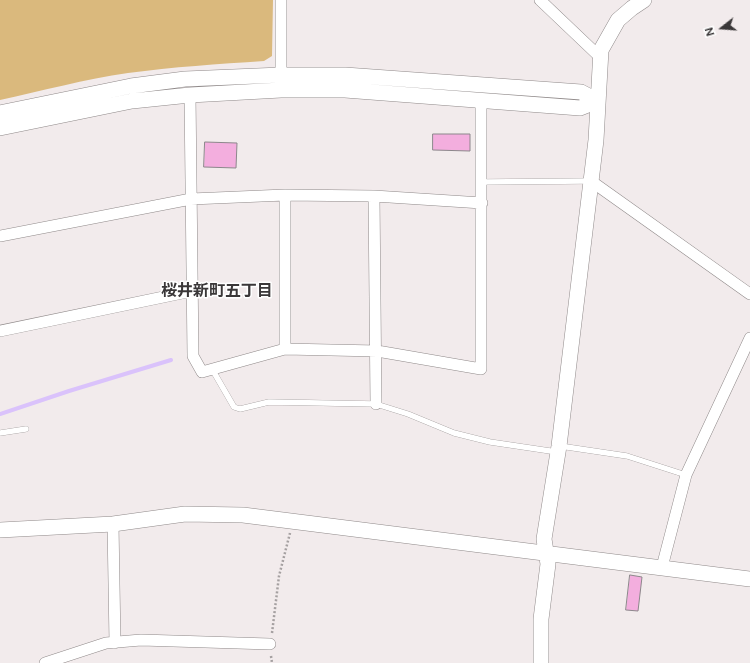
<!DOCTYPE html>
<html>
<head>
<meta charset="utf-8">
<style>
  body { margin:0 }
  #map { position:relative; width:750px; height:663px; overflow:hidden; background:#f2ebec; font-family:Figtree,sans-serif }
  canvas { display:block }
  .north { position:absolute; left:702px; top:8px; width:40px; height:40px; -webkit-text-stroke:3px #fff; paint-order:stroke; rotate:253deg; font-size:11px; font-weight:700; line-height:16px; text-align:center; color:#3a3738 }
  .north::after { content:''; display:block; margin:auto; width:14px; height:18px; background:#3a3738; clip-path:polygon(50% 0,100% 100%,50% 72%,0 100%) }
</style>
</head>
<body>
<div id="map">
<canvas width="750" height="663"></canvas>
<div class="north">N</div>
</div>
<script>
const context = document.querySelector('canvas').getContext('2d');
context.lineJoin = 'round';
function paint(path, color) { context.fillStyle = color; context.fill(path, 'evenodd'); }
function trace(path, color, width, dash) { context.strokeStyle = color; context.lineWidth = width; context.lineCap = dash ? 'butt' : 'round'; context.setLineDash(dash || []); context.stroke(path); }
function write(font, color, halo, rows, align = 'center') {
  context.font = font + ' Figtree,"Noto Sans JP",sans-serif'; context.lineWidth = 3; context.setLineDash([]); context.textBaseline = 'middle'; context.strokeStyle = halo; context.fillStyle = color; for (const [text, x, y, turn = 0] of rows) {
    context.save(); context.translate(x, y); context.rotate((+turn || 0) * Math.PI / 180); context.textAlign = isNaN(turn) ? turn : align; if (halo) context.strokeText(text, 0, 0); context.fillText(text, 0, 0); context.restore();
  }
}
paint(new Path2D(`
  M0,0H273L272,56L264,61C218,64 173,67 128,73C85,79 42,91 0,100Z`), '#dab97d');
trace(new Path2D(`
  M0,414L69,391L171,360`), '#dac2fb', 4);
const building = new Path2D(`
  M433,134H470V151L433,150Z
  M205,142L237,143L236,168L204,167Z
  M630,575L642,577L638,611L626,610Z`);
paint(building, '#f3aede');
trace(building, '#8c878b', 1);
const lane = new Path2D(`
  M482,182L589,181
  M212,369L234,407L240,409L269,402L376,404L408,414L454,433L490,442L557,452
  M0,433L26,429
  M560,446L627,456L686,475`);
const street = new Path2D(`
  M281,0V82
  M540,0L601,58
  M190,95L193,356L202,372L285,349L377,351L481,369V101
  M591,181L750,294
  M374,196L376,404
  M0,236L191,199L285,195L374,196L482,203
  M0,331L192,291
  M285,349V195
  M113,524L115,643
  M662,567L686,475L750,338
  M45,663L106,643L141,640L270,644`);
const secondary = new Path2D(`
  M0,113L131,86L185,79L281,75H345L581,92L598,101
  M0,128L132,101L190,95L281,90H345L580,108L598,101
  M0,530L113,524L185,514L243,515L750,579
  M541,663V619L548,564L544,539L559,446L596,140L601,50L618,20L632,8L644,0`);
trace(lane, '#8f8989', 6);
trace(street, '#8f8989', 12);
trace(secondary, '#8f8989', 16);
trace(new Path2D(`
  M272,633L279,576L290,533
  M271,656L272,663`), '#a5a0a1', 2.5, [2, 2]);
trace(lane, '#fff', 5.5);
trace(street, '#fff', 11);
trace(secondary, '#fff', 15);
write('bold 16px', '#3a3738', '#fff', [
  ["桜井新町五丁目",217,291]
]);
</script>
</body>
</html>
